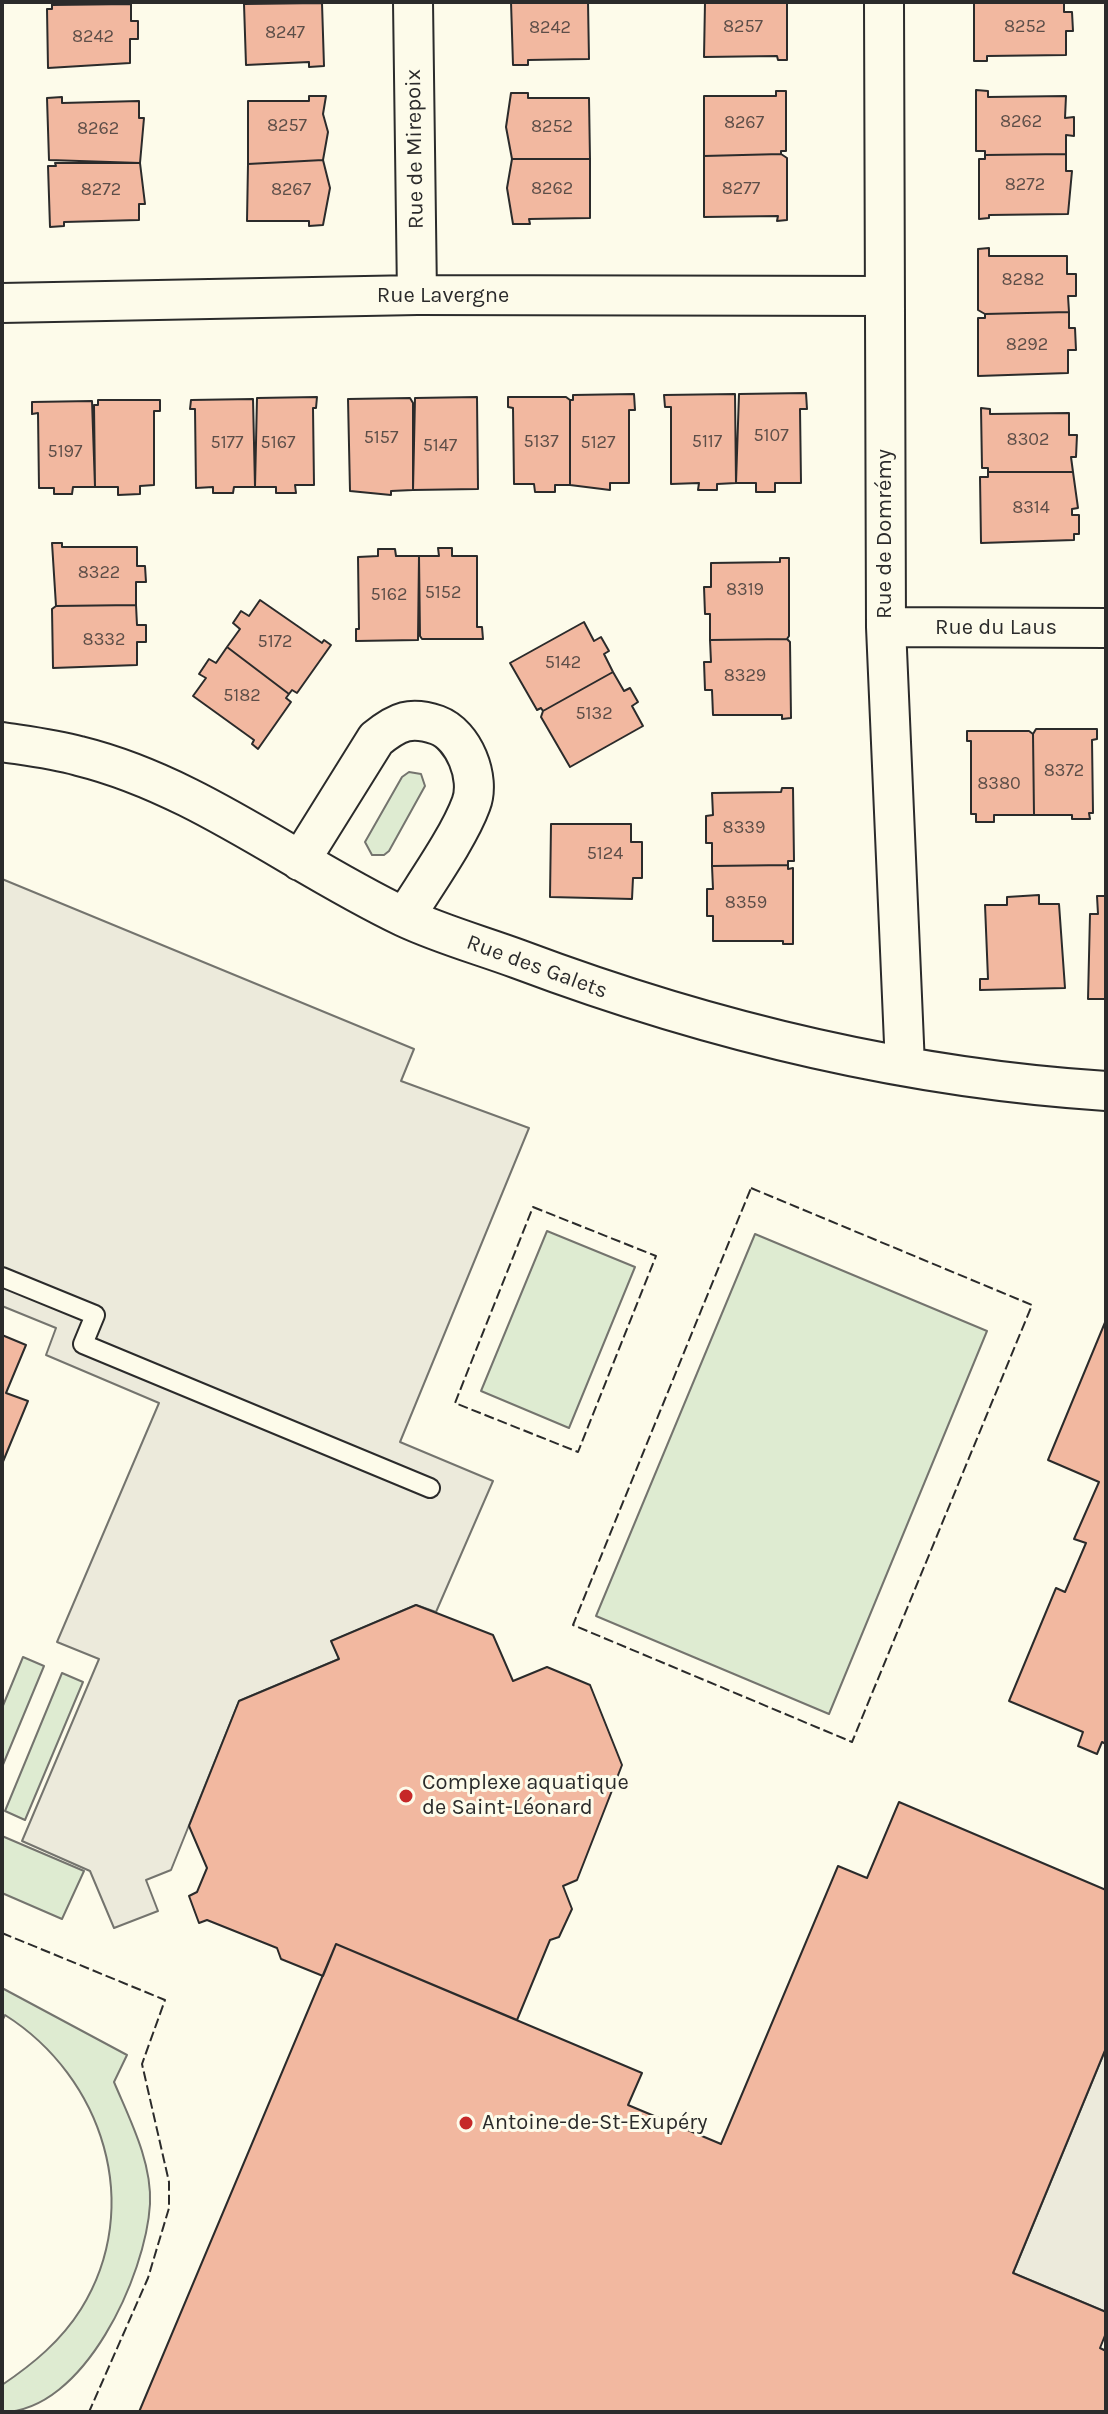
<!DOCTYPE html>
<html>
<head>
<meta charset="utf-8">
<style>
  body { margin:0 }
  #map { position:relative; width:1108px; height:2414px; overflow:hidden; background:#fdfbea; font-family:Karla,sans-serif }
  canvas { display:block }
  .frame { position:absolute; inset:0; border:4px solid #2b2b2b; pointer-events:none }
</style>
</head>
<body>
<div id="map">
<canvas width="1108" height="2414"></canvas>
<div class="frame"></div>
</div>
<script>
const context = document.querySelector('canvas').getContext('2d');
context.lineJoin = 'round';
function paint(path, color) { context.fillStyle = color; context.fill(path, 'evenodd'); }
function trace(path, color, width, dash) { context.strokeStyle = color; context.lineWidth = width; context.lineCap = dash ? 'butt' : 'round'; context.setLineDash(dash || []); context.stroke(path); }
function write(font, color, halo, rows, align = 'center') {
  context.font = font + ' Karla,sans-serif'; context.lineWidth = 6; context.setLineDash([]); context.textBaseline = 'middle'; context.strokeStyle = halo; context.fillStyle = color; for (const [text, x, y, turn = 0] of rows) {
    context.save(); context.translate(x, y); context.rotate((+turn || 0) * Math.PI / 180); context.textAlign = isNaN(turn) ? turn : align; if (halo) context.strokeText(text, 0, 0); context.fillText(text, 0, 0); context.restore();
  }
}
const green = new Path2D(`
  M409,772L421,774L425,786L389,851L384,855H372L365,842L402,777Z
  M547,1231L635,1267L569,1428L481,1391Z
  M755,1234L987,1331L829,1714L596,1616Z
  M23,1657L44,1666L2,1767V1708Z
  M62,1673L83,1682L25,1820L5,1811Z
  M2,1836L84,1871L62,1919L2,1893Z
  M2,1988L127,2055L114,2082C130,2120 152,2162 150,2204C146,2275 84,2412 2,2412V2385C33,2364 61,2341 81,2309C145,2206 103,2077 5,2015L2,2021Z`);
paint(green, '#deebd1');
trace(green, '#74746e', 2);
const parking = new Path2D(`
  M2,879L414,1049L401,1081L529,1128L400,1442L493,1481L436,1612L416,1605L332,1641L339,1659L239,1701L171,1870L146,1880L158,1911L114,1928L90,1871L22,1841L99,1659L57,1642L159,1403L46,1355L56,1328L2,1306Z
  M1106,2048V2312L1013,2273Z`);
paint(parking, '#eceadb');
trace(parking, '#74746e', 2);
const building = new Path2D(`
  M52,2H131V4L52,5Z
  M511,2H588L589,59L528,60V65H513Z
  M705,2H787V60H778L777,56L704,57Z
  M974,2H1064V12H1072L1073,31H1066V55L987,56V61H974Z
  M322,3L324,66L309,67V62L246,65L244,4Z
  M131,4V21H138V39H130V63L48,68L47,9H52V5Z
  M976,90L988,91V97L1066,96L1065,118L1074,117V136L1066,135V154L985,155V151H976Z
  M776,91H786V151H781V154L704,156V96H776Z
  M511,93H528V98H589L590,159H512L506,127Z
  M309,96H326L323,114L328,132L323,160L248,164V101H309Z
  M62,97V103L139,101V118H144L140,163L49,160L47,98Z
  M781,154L787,158V220L777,221L778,216L704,217V156Z
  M1066,154V171H1072L1068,214L989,215V218L979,219V159H985V155Z
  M512,159H590V218L529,219L530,224H513L507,188Z
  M323,160L330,188L323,225L309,226V221H247L248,164Z
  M55,163H140L145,204H139V220L64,222V226L50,227L48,166H56Z
  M989,248V256H1067V274H1076V296H1068L1069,312L985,314L978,310V249Z
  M1069,312V328H1075L1076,350H1068V373L978,376V318H985V314Z
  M806,393L807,409H800L801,483H775V492H756V483H736L739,394Z
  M634,394L635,410H629V483H610V490L570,485V400H573V395Z
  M735,394L736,483L717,484V490H698L699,483L671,484V407H665L664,395Z
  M317,397L316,408H313L314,485H295L296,493H276V487H255L257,398Z
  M477,397L478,489L413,490L415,398Z
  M508,397H566L570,400V485H555V492H535L534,484H514L513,408L508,407Z
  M410,398L413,403V490L391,491V495L350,491L348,399Z
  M253,399L255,487H234L233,493H213V487L196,488L195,409H190L191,400Z
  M98,400H160V411H154V485L140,486V494L118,495V487H95L94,405H98Z
  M92,401L95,487H73L72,494H54V488H39L38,413L32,414V402Z
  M981,408L990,409V414L1069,413V435H1077L1076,457H1071L1073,472H988V468H982Z
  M988,472H1073L1078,508L1072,509V515H1079V534H1074V540L981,543L980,477H988Z
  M52,543H62V547H137V566H145L146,582H136V605L56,606Z
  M438,548H452V556H477V627H482L483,639H422L420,636L419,556H439Z
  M378,549H395L396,556H419L418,640L356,641V629H359L358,557L378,556Z
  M780,558H789V636L787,639L710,640V614H705L704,587H711V563L780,562Z
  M260,600L322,643L324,640L331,645L297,693L292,690L289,694L227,647L240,629L233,623L241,611L249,616Z
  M136,605L137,625H146V642H137V665L53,668L52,609L56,606Z
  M584,622L594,641L601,637L609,651L604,654L613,672L543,711L541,708L537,710L510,663Z
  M787,639L790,642L791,718L782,719V715H713L712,690H705L704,662H711L710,640Z
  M227,647L289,694L286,698L291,702L258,749L252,744L254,740L193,696L206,678L199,674L209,659L216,663Z
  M613,672L624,691L630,688L638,702L632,706L643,726L570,767L541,717L543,711Z
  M1036,729H1097V739L1092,740L1093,813H1089L1090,819H1072V815H1034L1033,734Z
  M967,731H1029L1033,734L1034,815H994V822H976V814H971V741H967Z
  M782,788H793L794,861H788V865L712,866V843H706V816L713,815L712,793L781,792Z
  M551,824H631V842H642V878H633L632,899L550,897Z
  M788,865V869L793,868V944H783V941H713V916H707V889H713L712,866Z
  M1039,895V904H1059L1065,988L980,990V979H988L985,905H1007V897Z
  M1097,896H1106V999H1088L1090,914H1098Z
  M1106,1320V1744L1102,1742L1097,1754L1078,1746L1083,1732L1009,1701L1056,1588L1065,1592L1086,1543L1074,1539L1099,1482L1048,1460Z
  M2,1335L26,1345L6,1393L28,1401L2,1464Z
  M416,1605L493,1635L513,1681L547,1667L590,1685L622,1765L577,1880L563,1886L572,1909L559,1937L550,1940L517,2020L336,1944L323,1976L281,1959L277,1948L207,1920L199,1923L189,1896L197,1892L207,1868L189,1826L239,1701L339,1659L331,1641Z
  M899,1802L1106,1890V2048L1013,2273L1106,2312V2333L1100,2348L1106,2351V2412H139L336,1944L642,2073L628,2105L721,2144L838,1866L867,1878Z`);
paint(building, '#f2b8a0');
trace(building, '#2b2b2b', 2);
const service = new Path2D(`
  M2,1277L95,1315L83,1344L430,1488`);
const minor = new Path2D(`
  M413,2L417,295
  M884,2L886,627L905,1066
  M2,303L417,295L884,296
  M886,627L1106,628
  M2,742C28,746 54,749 79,756C197,785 296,866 404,917C440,934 480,945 518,959C707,1030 904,1078 1106,1091
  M300,861L376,739C398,721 411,716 437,725C464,735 481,778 471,804C459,837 424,886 405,917`);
trace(service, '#2b2b2b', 22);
trace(minor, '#2b2b2b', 42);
trace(service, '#fdfbea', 18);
trace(minor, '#fdfbea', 38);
trace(new Path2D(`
  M751,1188L1032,1305L852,1742L573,1625Z
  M533,1207L656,1256L578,1452L455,1403Z
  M2,1933L165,2000L142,2064L169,2182V2208L148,2278L89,2412`), '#2b2b2b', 2, [10, 4]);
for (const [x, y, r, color] of [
  [406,1796,8,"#c62828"],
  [466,2123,8,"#c62828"]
]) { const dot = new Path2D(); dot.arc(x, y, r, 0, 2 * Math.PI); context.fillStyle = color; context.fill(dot); trace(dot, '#fdfbea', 3); }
write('18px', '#5d4e48', null, [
  ["8257",743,27],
  ["8252",1025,27],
  ["8242",550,28],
  ["8247",285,33],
  ["8242",93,37],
  ["8262",1021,122],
  ["8267",744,123],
  ["8257",287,126],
  ["8252",552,127],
  ["8262",98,129],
  ["8272",1025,185],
  ["8262",552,189],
  ["8277",741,189],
  ["8272",101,190],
  ["8267",291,190],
  ["8282",1023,280],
  ["8292",1027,345],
  ["5107",771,436],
  ["5157",381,438],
  ["8302",1028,440],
  ["5137",541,442],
  ["5117",707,442],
  ["5177",227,443],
  ["5167",278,443],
  ["5127",598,443],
  ["5147",440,446],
  ["5197",65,452],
  ["8314",1031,508],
  ["8322",99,573],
  ["8319",745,590],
  ["5152",443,593],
  ["5162",389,595],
  ["8332",104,640],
  ["5172",275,642],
  ["5142",563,663],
  ["8329",745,676],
  ["5182",242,696],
  ["5132",594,714],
  ["8372",1064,771],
  ["8380",999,784],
  ["8339",744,828],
  ["5124",605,854],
  ["8359",746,903]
]);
write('22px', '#2b2b2b', '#fdfbea', [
  ["Rue de Mirepoix",415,149,-91],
  ["Rue Lavergne",443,296],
  ["Rue de Domrémy",885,534,-90],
  ["Rue du Laus",996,628],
  ["Rue des Galets",537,967,20]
]);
write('22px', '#2b2b2b', '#fdfbea', [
  ["Complexe aquatique",422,1783],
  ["de Saint-Léonard",422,1808],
  ["Antoine-de-St-Exupéry",482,2123]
], 'left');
</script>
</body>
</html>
